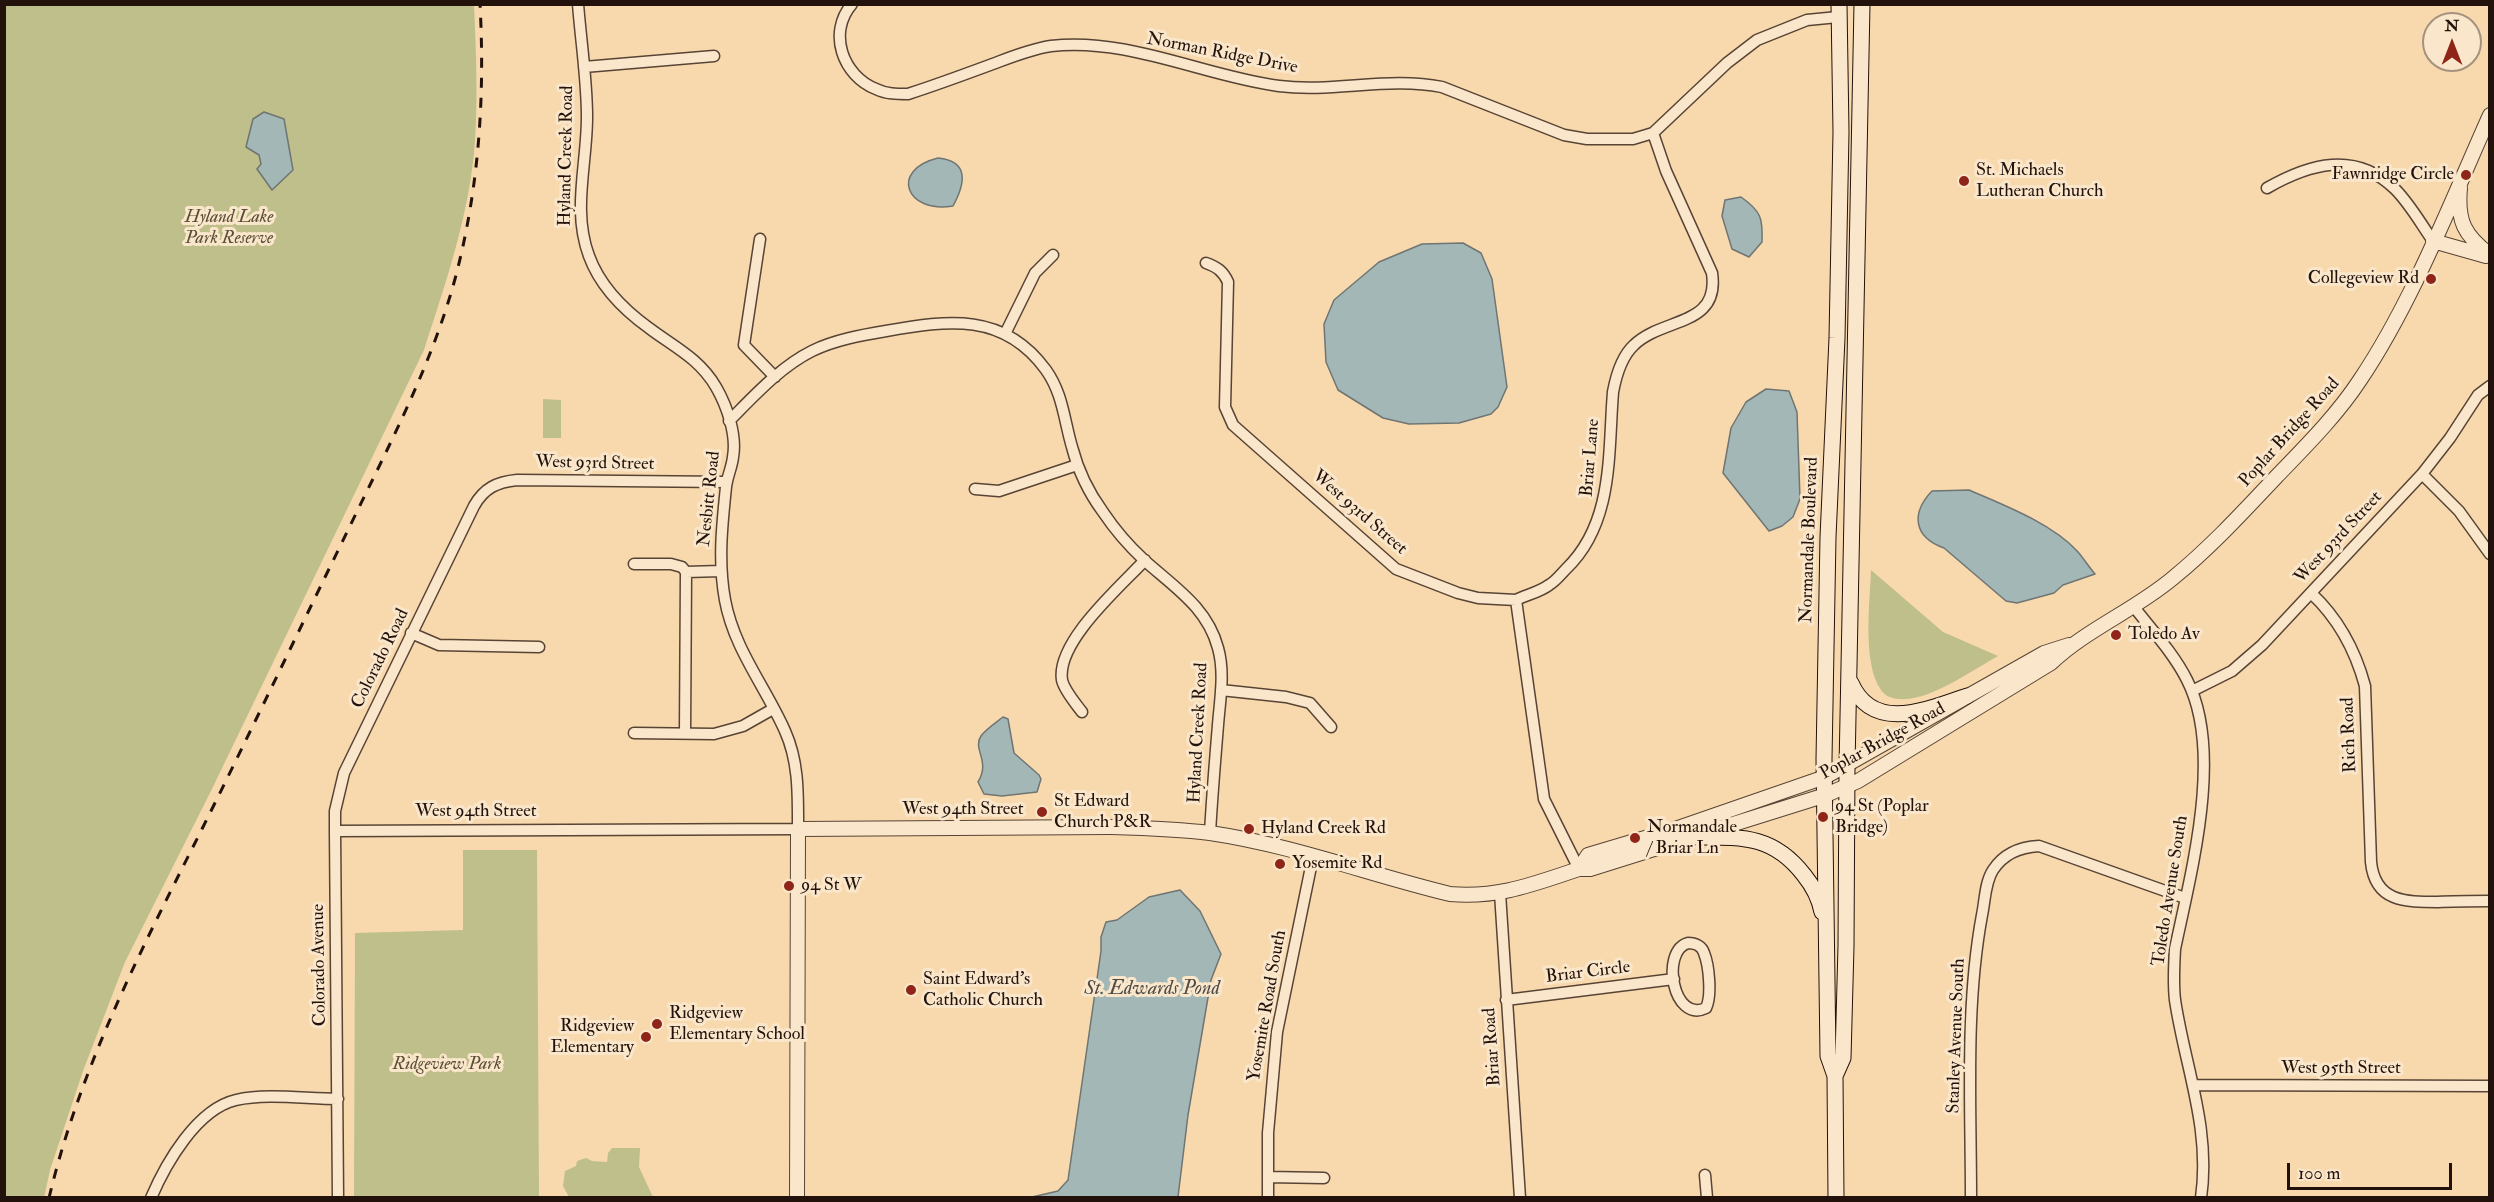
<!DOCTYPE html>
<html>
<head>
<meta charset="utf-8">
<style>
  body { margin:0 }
  #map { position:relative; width:2494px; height:1202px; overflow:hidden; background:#f8d9ae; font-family:"IM FELL Double Pica",serif }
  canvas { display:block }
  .frame { position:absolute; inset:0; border:6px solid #22120b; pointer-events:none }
  .north { position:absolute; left:2422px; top:12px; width:60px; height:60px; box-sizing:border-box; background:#fae6ca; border:2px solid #a4917e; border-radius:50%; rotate:0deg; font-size:16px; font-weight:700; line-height:24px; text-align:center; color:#22120b }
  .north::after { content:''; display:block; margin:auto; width:21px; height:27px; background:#8f2418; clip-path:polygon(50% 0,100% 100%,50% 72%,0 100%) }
  .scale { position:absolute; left:2287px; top:1163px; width:165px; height:27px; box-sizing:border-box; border:3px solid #22120b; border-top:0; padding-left:8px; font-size:18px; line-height:21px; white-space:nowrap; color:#22120b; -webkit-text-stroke:4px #fae6ca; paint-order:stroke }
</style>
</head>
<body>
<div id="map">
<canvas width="2494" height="1202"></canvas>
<div class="frame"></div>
<div class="north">N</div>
<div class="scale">100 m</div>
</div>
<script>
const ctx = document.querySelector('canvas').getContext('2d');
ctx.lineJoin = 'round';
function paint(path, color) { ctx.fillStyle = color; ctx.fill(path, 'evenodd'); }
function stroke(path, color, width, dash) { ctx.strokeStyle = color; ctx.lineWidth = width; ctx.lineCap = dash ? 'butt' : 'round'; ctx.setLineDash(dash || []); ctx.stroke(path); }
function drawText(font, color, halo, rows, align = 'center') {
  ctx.font = font + ' "IM FELL Double Pica",serif'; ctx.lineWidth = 6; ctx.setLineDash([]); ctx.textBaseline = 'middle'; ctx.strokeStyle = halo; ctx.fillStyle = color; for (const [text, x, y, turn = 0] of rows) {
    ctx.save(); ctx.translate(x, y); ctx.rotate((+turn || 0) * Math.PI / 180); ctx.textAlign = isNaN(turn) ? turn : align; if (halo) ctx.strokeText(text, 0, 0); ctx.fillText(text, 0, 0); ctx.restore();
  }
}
paint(new Path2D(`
  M4 5H474C476 50 478 96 475 141 470 213 446 282 424 350L211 791 125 962 83 1071 50 1170 44 1198 4 1197Z
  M543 399 561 400V438H543Z
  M1871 570 1943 632 1998 656C1975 669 1952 685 1928 694 1914 699 1890 704 1881 690 1862 663 1870 602 1871 570Z
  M463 850H537L539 1197H354L355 933 463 930Z
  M612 1148H640L639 1167 653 1197H569L563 1186 565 1171 576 1166 577 1161 586 1158 592 1161 607 1162 608 1153Z`), '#bebf8a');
const water = new Path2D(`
  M264 112 284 119 293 170 272 190 257 169 261 164 259 155 246 147 253 119Z
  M938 158C970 161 965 184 953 206 906 214 889 170 938 158Z
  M1741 197C1761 211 1763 218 1762 242L1749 257 1732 249 1722 216 1725 200Z
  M1463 243 1481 253 1492 279 1507 387 1498 407 1491 414 1459 423 1409 424 1383 418 1338 390 1326 362 1324 324 1334 300 1379 262 1422 244Z
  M1766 389 1789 391 1797 412 1800 499 1793 517 1782 526 1769 531 1723 473 1731 428 1746 402Z
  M1969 490C2004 505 2053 524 2078 552 2084 559 2089 567 2095 574L2063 585 2054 593 2017 603 2006 601 1944 548C1913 537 1911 513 1932 491Z
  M1003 717 1008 719 1014 753 1039 775 1041 779 1037 792 1002 796 984 794 978 782C991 761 972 749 981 736 986 729 997 722 1003 717Z
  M1180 890 1200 911 1221 954 1211 980 1188 1115 1178 1197H1032L1058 1191 1068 1180 1101 951V937L1106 922 1117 920 1149 897Z`);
paint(water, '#a3b7b6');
stroke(water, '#6f7572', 1.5);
const minor = new Path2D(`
  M852 4C827 33 843 76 876 89 886 94 897 94 908 94 936 85 963 75 990 65 1009 58 1030 49 1051 46 1128 37 1204 76 1279 86 1334 93 1388 76 1442 87L1564 135 1587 139H1633L1653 133 1727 63 1757 40 1807 20 1838 17
  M584 67 714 56
  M2267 188C2309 164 2355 150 2395 189 2410 204 2421 224 2433 241
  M760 239 744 345 775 377
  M1206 263C1217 267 1223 271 1228 282L1225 407 1233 425 1396 569 1458 593 1478 598 1516 600
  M1005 334 1035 273 1053 255
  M729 421C754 396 780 367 812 351 834 340 862 335 886 331 948 320 1004 312 1046 370 1063 394 1064 420 1072 447 1078 470 1089 493 1103 512 1115 530 1128 545 1144 560 1174 587 1207 607 1218 648 1225 673 1220 699 1218 725 1215 761 1212 797 1210 833
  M2422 474 2459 511 2490 554
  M975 489 999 491 1077 465
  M634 564H671L682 567 686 572 721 571
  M2311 593C2339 619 2355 649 2365 686L2371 862C2375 902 2405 902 2438 902 2455 901 2472 901 2490 901
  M2134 607C2152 630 2174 654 2187 680 2224 752 2191 872 2175 949 2174 966 2173 983 2175 1000 2185 1067 2211 1128 2201 1198
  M411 633 439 645 539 647
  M1221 690 1286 697 1310 703 1331 727
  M2192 691 2232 671 2262 645 2422 474 2450 438 2478 395 2490 386
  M1082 712C1076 704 1064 690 1062 680 1056 642 1120 587 1145 560
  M634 733 714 734 743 726 773 709
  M685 733 686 572
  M335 831 798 829C798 795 799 762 785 731 765 686 734 649 725 600 718 562 722 525 726 487 727 477 732 467 733 457 737 435 727 406 716 387 699 358 674 347 649 328 624 310 600 286 589 256 572 211 587 164 587 117 587 80 581 42 578 4
  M1579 869 1544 799 1516 600C1526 595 1540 592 1549 585 1556 581 1561 574 1566 569 1614 523 1608 454 1613 392 1616 376 1621 357 1634 345 1663 317 1720 327 1712 273L1666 171 1653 133
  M1500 893 1520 1198
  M1688 943C1695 943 1702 946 1704 953 1709 965 1712 996 1706 1008 1673 1024 1660 951 1688 943Z
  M1506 1000 1674 979
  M2193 1085 2490 1086
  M1705 1175 1707 1198
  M1268 1177 1324 1178
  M151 1198C166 1163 197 1109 236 1100 267 1093 306 1099 338 1099
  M338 1198 335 831V811L344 773 474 506C484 488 497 482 517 480L727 482
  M1268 1198V1133L1277 1032 1313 857
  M1971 1198C1971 1104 1965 1007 1982 915 1985 901 1985 882 1993 870 2004 853 2020 847 2039 846L2185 898`);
const tertiary = new Path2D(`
  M2460 188C2457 221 2464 235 2490 255
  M2433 241 2486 256
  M1579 869 1588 855 1672 830 1825 777 2044 653 2069 645
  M797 1198 798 829 1110 827C1143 828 1177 829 1210 833 1292 845 1371 875 1450 894 1500 898 1533 884 1579 869H1590L1826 795 1858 781 2051 663C2087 629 2135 610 2173 578 2211 547 2244 511 2277 476 2306 446 2337 415 2360 380 2413 301 2451 202 2490 115`);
const secondary = new Path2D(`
  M1851 683C1873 734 1928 709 1967 696
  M1696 837C1742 837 1773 835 1804 875 1813 886 1819 897 1822 912
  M1835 1076 1843 1058 1846 946 1847 767 1862 4
  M1836 1198 1835 1076 1828 1056 1824 759 1828 537 1837 338 1841 132 1839 4`);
stroke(minor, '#584434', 13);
stroke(tertiary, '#584434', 16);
stroke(secondary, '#22120b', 17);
stroke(minor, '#fae6ca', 10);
stroke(tertiary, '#fae6ca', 14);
stroke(secondary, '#fae6ca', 15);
stroke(new Path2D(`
  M49 1198C80 1067 142 948 202 829 252 729 300 628 349 528 388 447 431 367 455 279 479 189 485 97 480 4`), '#22120b', 3, [10, 10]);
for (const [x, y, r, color] of [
  [2466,175,6,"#8f2418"],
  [1964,181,6,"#8f2418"],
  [2431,279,6,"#8f2418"],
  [2116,635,6,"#8f2418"],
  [1042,812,6,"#8f2418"],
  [1823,817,6,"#8f2418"],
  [1249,829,6,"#8f2418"],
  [1635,838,6,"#8f2418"],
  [1280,864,6,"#8f2418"],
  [789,886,6,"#8f2418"],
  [911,990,6,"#8f2418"],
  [657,1024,6,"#8f2418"],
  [646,1037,6,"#8f2418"]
]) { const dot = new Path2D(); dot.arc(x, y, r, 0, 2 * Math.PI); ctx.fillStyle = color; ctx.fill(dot); stroke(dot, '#fae6ca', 2); }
drawText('18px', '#22120b', '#fae6ca', [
  ["Norman Ridge Drive",1222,54,11],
  ["Hyland Creek Road",567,156,-89],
  ["Poplar Bridge Road",2290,433,-48],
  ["Briar Lane",1591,458,-85],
  ["West 93rd Street",595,464,1],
  ["Nesbitt Road",710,499,-84],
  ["West 93rd Street",1359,513,41],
  ["West 93rd Street",2339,538,-47],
  ["Normandale Boulevard",1810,540,-88],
  ["Colorado Road",381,659,-64],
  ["Hyland Creek Road",1199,733,-87],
  ["Rich Road",2350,735,-92],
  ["Poplar Bridge Road",1883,742,-29],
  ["West 94th Street",963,810],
  ["West 94th Street",476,812],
  ["Toledo Avenue South",2171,891,-81],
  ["Colorado Avenue",320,965,-91],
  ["Briar Circle",1588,973,-7],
  ["Yosemite Road South",1268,1006,-80],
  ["Stanley Avenue South",1957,1036,-88],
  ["Briar Road",1493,1047,-94],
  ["West 95th Street",2341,1069]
]);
drawText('18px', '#22120b', '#fae6ca', [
  ["St. Michaels",1976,171],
  ["Lutheran Church",1976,192],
  ["Fawnridge Circle",2454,175,"right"],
  ["Collegeview Rd",2419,279,"right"],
  ["Toledo Av",2128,635],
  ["St Edward",1054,802],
  ["Church P&R",1054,823],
  ["94 St (Poplar",1835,807],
  ["Bridge)",1835,828],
  ["Normandale",1647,828],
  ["/ Briar Ln",1647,849],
  ["Hyland Creek Rd",1261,829],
  ["Yosemite Rd",1292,864],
  ["94 St W",801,886],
  ["Saint Edward's",923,980],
  ["Catholic Church",923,1001],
  ["Ridgeview",669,1014],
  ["Elementary School",669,1035],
  ["Ridgeview",634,1027,"right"],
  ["Elementary",634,1048,"right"]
], 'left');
drawText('italic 18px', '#594f37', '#fae6ca', [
  ["Hyland Lake",229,218],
  ["Park Reserve",229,239],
  ["Ridgeview Park",447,1065]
]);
drawText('italic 20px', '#4f4c47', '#fae6ca', [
  ["St. Edwards Pond",1152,990]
]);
</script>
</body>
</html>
